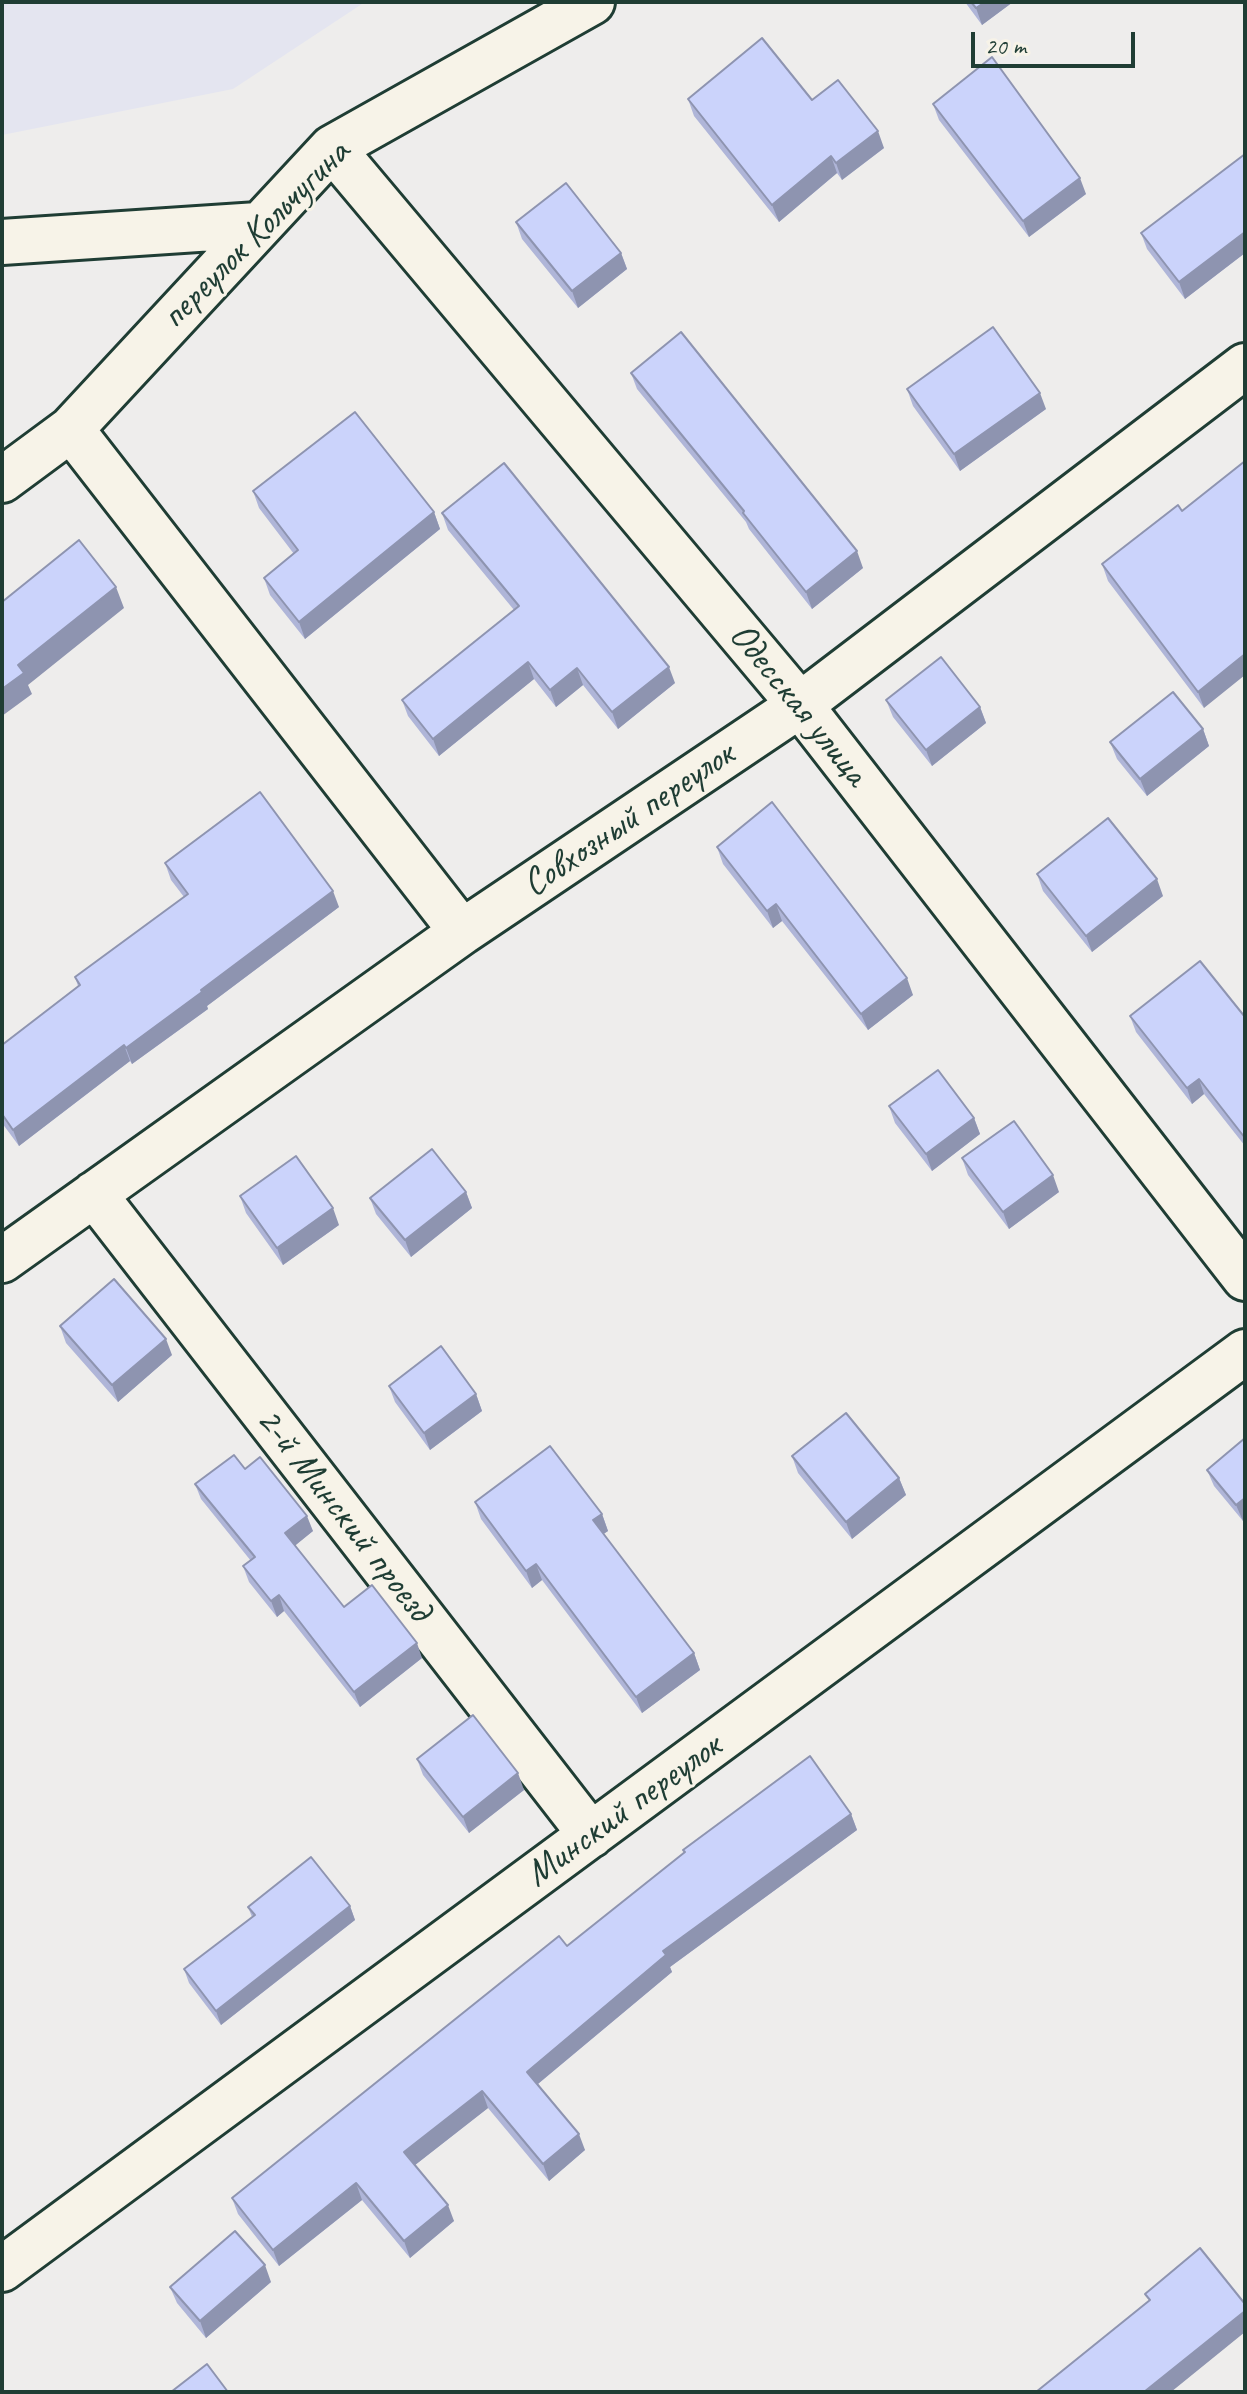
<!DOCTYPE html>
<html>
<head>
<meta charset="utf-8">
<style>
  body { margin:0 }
  #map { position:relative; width:1247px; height:2394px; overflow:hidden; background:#eeedec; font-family:Caveat,sans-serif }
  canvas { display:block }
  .frame { position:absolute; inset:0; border:4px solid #1f3d34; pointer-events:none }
  .scale { position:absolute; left:971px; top:32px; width:164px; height:36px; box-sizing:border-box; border:4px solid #1f3d34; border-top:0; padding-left:10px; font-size:24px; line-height:28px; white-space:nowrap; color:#1f3d34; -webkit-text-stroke:6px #f7f3e8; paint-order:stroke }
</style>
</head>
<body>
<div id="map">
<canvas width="1247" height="2394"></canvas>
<div class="frame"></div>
<div class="scale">20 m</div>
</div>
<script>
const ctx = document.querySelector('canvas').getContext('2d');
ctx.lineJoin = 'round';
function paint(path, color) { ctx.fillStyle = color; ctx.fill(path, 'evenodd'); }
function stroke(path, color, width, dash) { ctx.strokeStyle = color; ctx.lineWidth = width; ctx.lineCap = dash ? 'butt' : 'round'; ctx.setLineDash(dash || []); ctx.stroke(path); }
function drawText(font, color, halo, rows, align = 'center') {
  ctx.font = font + ' Caveat,sans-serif'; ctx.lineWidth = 6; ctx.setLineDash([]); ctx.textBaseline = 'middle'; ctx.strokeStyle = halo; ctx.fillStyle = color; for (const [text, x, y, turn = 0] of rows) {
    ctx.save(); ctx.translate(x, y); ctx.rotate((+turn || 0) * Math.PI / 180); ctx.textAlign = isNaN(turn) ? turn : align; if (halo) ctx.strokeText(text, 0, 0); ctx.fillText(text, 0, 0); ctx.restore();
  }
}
paint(new Path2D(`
  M2 2H365L233 89 2 135Z`), '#e4e5f0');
const street = new Path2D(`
  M332 148 800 705 1245 1278
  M2 242 258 225
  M71 429 462 932
  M2 480 71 429 332 148 592 2
  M94 1194 591 1835
  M2 1260 462 932 800 705 1245 366
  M2 2269 1245 1352`);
stroke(street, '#1f3d34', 50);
stroke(street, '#f7f3e8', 44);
paint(new Path2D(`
  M965 2H1013L982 25Z
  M688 99 812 100 884 148 842 180 837 173 779 222 694 116Z
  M933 104 1086 194 1029 237 939 120Z
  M1245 154V253L1185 299 1147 249 1141 233Z
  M516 222 621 253 627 269 578 308 522 239Z
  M631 373 863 568 812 609 749 529 746 522 637 389Z
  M907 389 1046 409 960 471 913 406Z
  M253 491 434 512 440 529 305 639 270 595 264 578 294 554 259 508Z
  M1182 511 1204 708 1108 581 1102 564Z
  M442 513 675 683 618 729 583 685 556 707 534 679 439 756 408 716 402 700 514 610 448 530Z
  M886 700 980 707 986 723 932 766 893 717Z
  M1203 729 1209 746 1147 796 1117 759 1110 742Z
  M717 847 913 995 868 1030 782 921 773 928 723 864Z
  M165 863 339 907 207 1006 208 1009 132 1064 130 1061 19 1146 2 1123V1045L78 986 75 977 184 897 171 880Z
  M1037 874 1163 896 1092 952 1043 891Z
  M1130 1016 1245 1017V1146L1204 1094 1192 1104 1136 1032Z
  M889 1106 974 1118 980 1134 932 1171 895 1123Z
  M962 1158 1059 1192 1009 1229 968 1175Z
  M466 1192 472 1208 411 1257 376 1214 370 1198Z
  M240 1196 339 1225 283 1265 246 1213Z
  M60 1326 172 1355 118 1402 66 1343Z
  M389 1386 476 1394 482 1411 430 1450 395 1402Z
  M1245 1438 1243 1521 1214 1486 1207 1470Z
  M792 1456 899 1478 906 1495 852 1539 798 1473Z
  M245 1469 313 1531 295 1545 344 1607 422 1658 360 1707 284 1611 277 1617 249 1582 243 1566 251 1561 201 1499 195 1484Z
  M475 1502 602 1514 608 1531 603 1534 694 1653 700 1670 642 1713 542 1580 532 1588 481 1519Z
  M417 1759 524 1790 469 1833 423 1775Z
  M851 1814 857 1830 670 1967 672 1972 538 2084 585 2150 549 2181 488 2108 415 2165 454 2221 410 2258 362 2200 279 2266 238 2214 232 2198 567 1946 684 1853 683 1850Z
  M350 1906 355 1920 221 2025 189 1983 184 1969 252 1917 248 1907Z
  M271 2282 206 2338 177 2303 170 2287Z`), '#afb5d8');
paint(new Path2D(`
  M985 2H1013L982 25 976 8Z
  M878 131 884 148 842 180 836 163Z
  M831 156 837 173 779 222 772 205Z
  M1080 178 1086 194 1029 237 1023 221Z
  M1245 232V253L1185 299 1179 282Z
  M621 253 627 269 578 308 572 291Z
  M1040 393 1046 409 960 471 954 454Z
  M434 512 440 529 305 639 299 622Z
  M857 551 863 568 812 609 806 592Z
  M116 587 124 608 28 685 32 694 2 716V689L18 665Z
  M1245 654V675L1204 708 1198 692Z
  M528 662 534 679 439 756 433 739Z
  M669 667 675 683 618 729 612 712Z
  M577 668 583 685 556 707 550 690Z
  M980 707 986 723 932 766 926 750Z
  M1203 729 1209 746 1147 796 1140 779Z
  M1157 879 1163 896 1092 952 1086 936Z
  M333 891 339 907 207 1006 208 1009 132 1064 126 1048 201 990Z
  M776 904 782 921 773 928 767 911Z
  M907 978 913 995 868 1030 861 1014Z
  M124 1045 130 1061 19 1146 13 1130Z
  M1199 1079 1204 1094 1192 1104 1187 1088Z
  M974 1118 980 1134 932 1171 926 1154Z
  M1053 1175 1059 1192 1009 1229 1003 1212Z
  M466 1192 472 1208 411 1257 405 1240Z
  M333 1208 339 1225 283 1265 277 1248Z
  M166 1339 172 1355 118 1402 112 1385Z
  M476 1394 482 1411 430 1450 424 1433Z
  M899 1478 906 1495 852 1539 846 1522Z
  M1245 1498V1519L1243 1521 1236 1505Z
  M602 1514 608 1531 599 1537 593 1520Z
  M307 1516 313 1531 291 1549 285 1533Z
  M536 1564 542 1580 532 1588 526 1571Z
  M279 1595 284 1611 277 1617 271 1601Z
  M417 1643 422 1658 360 1707 354 1692Z
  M694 1653 700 1670 642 1713 636 1697Z
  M518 1773 524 1790 469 1833 463 1817Z
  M851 1814 857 1830 670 1967 672 1972 533 2088 527 2072 663 1951Z
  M350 1906 355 1920 221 2025 216 2011Z
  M482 2091 488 2108 410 2169 404 2152Z
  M579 2134 585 2150 549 2181 543 2164Z
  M356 2183 362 2200 279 2266 273 2250Z
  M448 2205 454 2221 410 2258 404 2241Z
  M265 2265 271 2282 206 2338 200 2321Z
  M1245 2311V2332L1171 2392H1144Z`), '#8e94b0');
const building = new Path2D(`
  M971 2H985L976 8Z
  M762 38 812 100 838 80 878 131 836 163 831 156 772 205 688 99Z
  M992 57 1080 178 1023 221 933 104Z
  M1245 154V232L1179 282 1141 233Z
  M566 183 621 253 572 291 516 222Z
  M993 327 1040 393 954 454 907 389Z
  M681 332 857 551 806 592 743 513 744 511 631 373Z
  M355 412 434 512 299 622 264 578 298 550 253 491Z
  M1245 461V654L1198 692 1102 564 1178 505 1182 511Z
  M504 463 669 667 612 712 577 668 550 690 528 662 433 739 402 700 519 606 442 513Z
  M79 540 116 587 18 665 24 673 2 689V602Z
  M941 657 980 707 926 750 886 700Z
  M1173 692 1203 729 1140 779 1110 742Z
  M260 792 333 891 201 990 202 992 126 1048 124 1045 13 1130 2 1114V1045L80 985 75 977 188 894 165 863Z
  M772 802 907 978 861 1014 776 904 767 911 717 847Z
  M1108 818 1157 879 1086 936 1037 874Z
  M1200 961 1245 1017V1138L1199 1079 1187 1088 1130 1016Z
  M938 1070 974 1118 926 1154 889 1106Z
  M1014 1121 1053 1175 1003 1212 962 1158Z
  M432 1149 466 1192 405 1240 370 1198Z
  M296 1156 333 1208 277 1248 240 1196Z
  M114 1279 166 1339 112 1385 60 1326Z
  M441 1346 476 1394 424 1433 389 1386Z
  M846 1413 899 1478 846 1522 792 1456Z
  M1245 1438V1498L1236 1505 1207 1470Z
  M550 1446 602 1514 593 1520 694 1653 636 1697 536 1564 526 1571 475 1502Z
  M234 1455 245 1469 260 1457 307 1516 285 1533 344 1607 372 1585 417 1643 354 1692 279 1595 271 1601 243 1566 255 1557 195 1484Z
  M473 1715 518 1773 463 1817 417 1759Z
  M810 1756 851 1814 663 1951 666 1955 527 2072 579 2134 543 2164 482 2091 404 2152 448 2205 404 2241 356 2183 273 2250 232 2198 559 1936 567 1946 685 1852 683 1850Z
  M311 1857 350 1906 216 2011 184 1969 255 1915 248 1907Z
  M235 2231 265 2265 200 2321 170 2287Z
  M1200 2248 1245 2304V2311L1144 2392H1036L1150 2300 1145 2294Z
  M207 2364 228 2392H171Z`);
paint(building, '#cbd3fb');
stroke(building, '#8e94b0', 2);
drawText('38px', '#1f3d34', '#f7f3e8', [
  ["переулок Кольчугина",256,235,-45],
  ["Одесская улица",798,705,51],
  ["Совхозный переулок",629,820,-34],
  ["2-й Минский проезд",343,1515,52],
  ["Минский переулок",624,1811,-36]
]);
</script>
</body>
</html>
